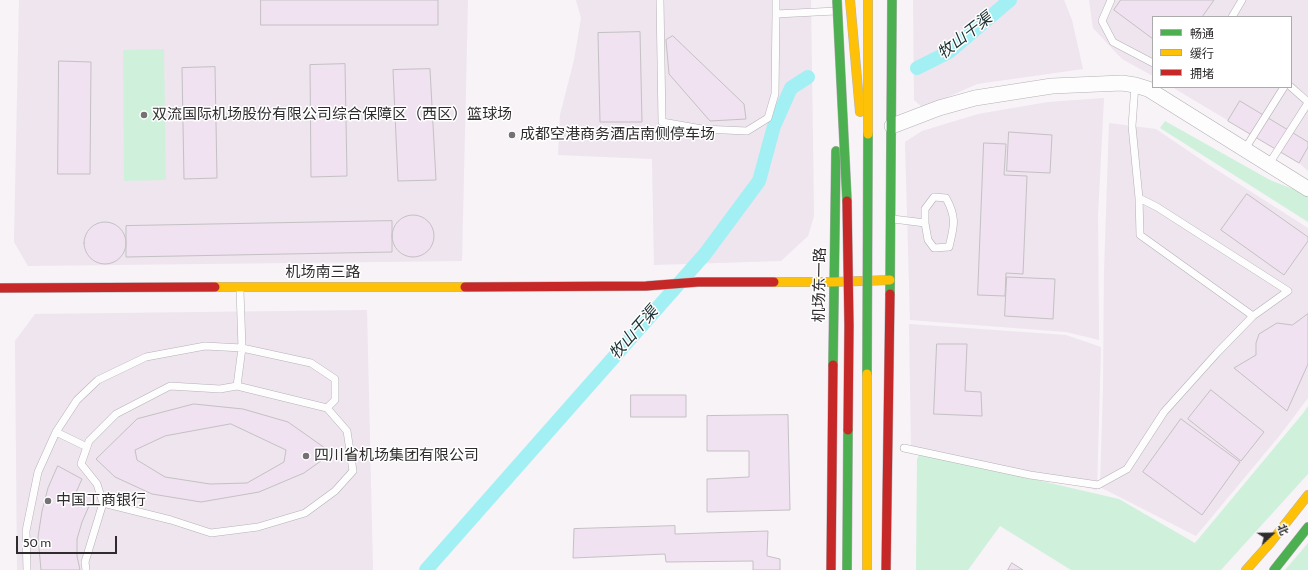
<!DOCTYPE html>
<html>
<head>
<meta charset="utf-8">
<style>
  body { margin:0 }
  #map { position:relative; width:1308px; height:570px; overflow:hidden; background:#f7f3f7; font-family:Cabin,"Noto Sans SC",sans-serif }
  canvas { display:block }
  .legend { position:absolute; left:1152px; top:16px; width:140px; height:72px; box-sizing:border-box; background:#fff; border:1px solid #acabab; margin:0; padding:5px 7px; list-style:none; font-size:12px; color:#2f2c2e }
  .legend li { display:flex; align-items:center; gap:8px; height:20px }
  .legend b { width:20px; border:1px solid #acabab }
  .north { position:absolute; left:1252px; top:514px; width:40px; height:40px; -webkit-text-stroke:3px #fff; paint-order:stroke; rotate:68deg; font-size:11px; font-weight:700; line-height:16px; text-align:center; color:#2f2c2e }
  .north::after { content:''; display:block; margin:auto; width:14px; height:18px; background:#2f2c2e; clip-path:polygon(50% 0,100% 100%,50% 72%,0 100%) }
  .scale { position:absolute; left:16px; top:536px; width:101px; height:18px; box-sizing:border-box; border:2px solid #2f2c2e; border-top:0; padding-left:5px; font-size:12px; line-height:14px; white-space:nowrap; color:#2f2c2e; -webkit-text-stroke:3px #fff; paint-order:stroke }
</style>
</head>
<body>
<div id="map">
<canvas width="1308" height="570"></canvas>
<ul class="legend">
<li><b style="height:5px;background:#4caf50"></b>畅通</li>
<li><b style="height:5px;background:#ffc107"></b>缓行</li>
<li><b style="height:5px;background:#c62828"></b>拥堵</li>
</ul>
<div class="north">北</div>
<div class="scale">50 m</div>
</div>
<script>
const ctx = document.querySelector('canvas').getContext('2d');
ctx.lineJoin = 'round';
function paint(path, color) { ctx.fillStyle = color; ctx.fill(path, 'evenodd'); }
function stroke(path, color, width, dash) { ctx.strokeStyle = color; ctx.lineWidth = width; ctx.lineCap = dash ? 'butt' : 'round'; ctx.setLineDash(dash || []); ctx.stroke(path); }
function drawText(font, color, halo, rows, align = 'center') {
  ctx.font = font + ' Cabin,"Noto Sans SC",sans-serif'; ctx.lineWidth = 3; ctx.setLineDash([]); ctx.textBaseline = 'middle'; ctx.strokeStyle = halo; ctx.fillStyle = color; for (const [text, x, y, turn = 0] of rows) {
    ctx.save(); ctx.translate(x, y); ctx.rotate((+turn || 0) * Math.PI / 180); ctx.textAlign = isNaN(turn) ? turn : align; if (halo) ctx.strokeText(text, 0, 0); ctx.fillText(text, 0, 0); ctx.restore();
  }
}
paint(new Path2D(`
  M19 0H468L462 261 28 266 14 242Z
  M576 0H811L814 216 808 236 781 261 654 265 652 159 558 155 560 115 574 60 581 18Z
  M913 0H1064L1072 20 1083 69 977 84 923 108 914 100Z
  M1089 0H1308V171L1299 163 1172 87H1291V17H1153V76L1122 59 1093 28Z
  M1104 98 1098 215 1099 340 1066 332 910 320 905 142 922 131 978 114 1048 102Z
  M1109 123 1156 129 1209 165 1308 228V398L1280 435 1196 536 1100 487 1103 389 1104 272Z
  M367 310 373 570H17L15 341 35 314Z
  M909 324 1066 335 1101 347 1097 490 972 462 911 446Z`), '#eee5ee');
paint(new Path2D(`
  M164 49 166 180 124 181 123 50Z
  M1165 121 1270 180 1308 195V222L1160 128Z
  M1308 406V474L1221 570H1071L1000 526 968 570H916L917 459 920 453 1119 499 1195 543 1304 412Z
  M1308 543V570H1285Z`), '#cff1db');
stroke(new Path2D(`
  M917 68 949 52 1010 0
  M426 570 705 254 759 181 774 126 791 88 808 77`), '#a2f0f4', 14);
const building = new Path2D(`
  M261 0H438V25H261Z
  M1121 0H1214L1202 17H1153V39L1114 10Z
  M640 32 642 122H600L598 33Z
  M673 36 744 104 746 119 710 121 669 74 666 40Z
  M59 61 91 62 90 174H58Z
  M345 64 347 176 311 177 310 65Z
  M215 67 217 178 184 179 182 68Z
  M430 69 436 180 398 181 393 70Z
  M1240 101 1308 142V147L1299 163 1228 121Z
  M1009 132 1052 135 1050 173 1007 171Z
  M984 143 1006 144 1004 175 1027 176 1023 274 1006 273 1005 296 978 295Z
  M1247 194 1308 237V241L1284 275 1221 230Z
  M392 236a21 21 0 1 1 42 0a21 21 0 1 1-42 0Z
  M392 221V252L126 257V226Z
  M84 243a21 21 0 1 1 42 0a21 21 0 1 1-42 0Z
  M1007 277 1055 279 1053 319 1005 316Z
  M1308 314V364L1287 411 1234 368 1256 355V343L1259 334 1277 323 1292 325Z
  M937 344H967L965 391 981 392 982 416 934 414Z
  M1211 390 1264 432 1241 461 1188 419Z
  M631 395H686V417H631Z
  M194 404 243 409 288 422 332 453 304 473 259 492 201 502 152 494 115 477 96 459 137 419ZM231 424 286 450 284 462 247 483 210 484 165 477 137 460 135 450 165 436Z
  M788 415 790 510 707 512V479L749 477V451H707V416Z
  M1181 419 1240 462 1202 515 1143 472Z
  M58 466 82 479 73 499 89 506 82 522 77 539V556L80 570H41L38 537 42 511 48 488Z
  M675 526V534L768 531 767 556 780 559V570H753V561L666 562 665 554 573 558 574 529Z
  M1012 563 1023 570H1008Z`);
paint(building, '#f0e2f0');
stroke(building, '#c4c1c4', 1);
const lane = new Path2D(`
  M660 0 662 122 702 129 747 131 768 118 775 94 776 14
  M776 0V14L836 11
  M1111 0 1102 21 1113 42 1153 63
  M1232 17 1242 0
  M1291 87 1308 102
  M1245 149 1284 87
  M1269 164 1308 103
  M934 197 946 198C957 218 954 226 949 247L934 248 928 240 925 223V209Z
  M1139 198 1140 235 1253 316
  M893 219 925 223
  M56 432 87 447
  M904 448 1030 475 1098 485 1127 469 1164 412 1217 353 1253 316 1288 291 1157 207 1139 198 1132 126 1135 85
  M103 503 171 520 211 533 258 527 305 513 335 491 353 471 347 431 327 408
  M27 570 26 531 38 472 56 432 77 400 98 380 146 357 205 346 242 348 311 363 335 379V400L327 408 237 386
  M86 570 85 562 103 503 97 484 81 464 89 441 116 414 170 386 220 389 237 386 242 348 240 290`);
const street = new Path2D(`
  M892 126 939 108 975 98 1052 86 1122 83 1135 85 1148 89 1308 189`);
const fast = new Path2D(`
  M890 294 892 0
  M833 365 836 151
  M1274 570 1308 527`);
const slow = new Path2D(`
  M850 0 860 112
  M774 282H833L890 280
  M215 287H465
  M1246 570 1271 542 1308 495`);
const jam = new Path2D(`
  M465 287 646 286 698 282H774
  M0 288 215 287
  M831 570 833 365
  M886 570 890 294`);
stroke(lane, '#b5b2b5', 8);
stroke(street, '#b5b2b5', 16);
stroke(fast, '#b5b2b5', 10);
stroke(slow, '#b5b2b5', 10);
stroke(jam, '#b5b2b5', 10);
stroke(lane, '#fefdfe', 7);
stroke(street, '#fefdfe', 15);
stroke(fast, '#4caf50', 9);
stroke(slow, '#ffc107', 9);
stroke(jam, '#c62828', 9);
const fastBridge = new Path2D(`
  M837 0 847 201
  M867 374 868 134
  M847 570 848 430`);
const slowBridge = new Path2D(`
  M868 134V0
  M867 570V374`);
const jamBridge = new Path2D(`
  M847 201 849 326 848 430`);
stroke(fastBridge, '#b5b2b5', 10, []);
stroke(slowBridge, '#b5b2b5', 10, []);
stroke(jamBridge, '#b5b2b5', 10, []);
stroke(fastBridge, '#4caf50', 9);
stroke(slowBridge, '#ffc107', 9);
stroke(jamBridge, '#c62828', 9);
for (const [x, y, r, color] of [
  [144,115,4,"#757274"],
  [512,135,4,"#757274"],
  [306,456,4,"#757274"],
  [48,501,4,"#757274"]
]) { const dot = new Path2D(); dot.arc(x, y, r, 0, 2 * Math.PI); ctx.fillStyle = color; ctx.fill(dot); stroke(dot, '#fff', 1.5); }
drawText('15px', '#2f2c2e', '#fff', [
  ["双流国际机场股份有限公司综合保障区（西区）篮球场",152,115],
  ["成都空港商务酒店南侧停车场",520,135],
  ["四川省机场集团有限公司",314,456],
  ["中国工商银行",56,501]
], 'left');
drawText('15px', '#2f2c2e', '#fff', [
  ["机场南三路",323,273],
  ["机场东一路",820,285,-89]
]);
drawText('italic 16px', '#1c3132', '#fff', [
  ["牧山干渠",965,36,-38],
  ["牧山干渠",634,333,-49]
]);
</script>
</body>
</html>
